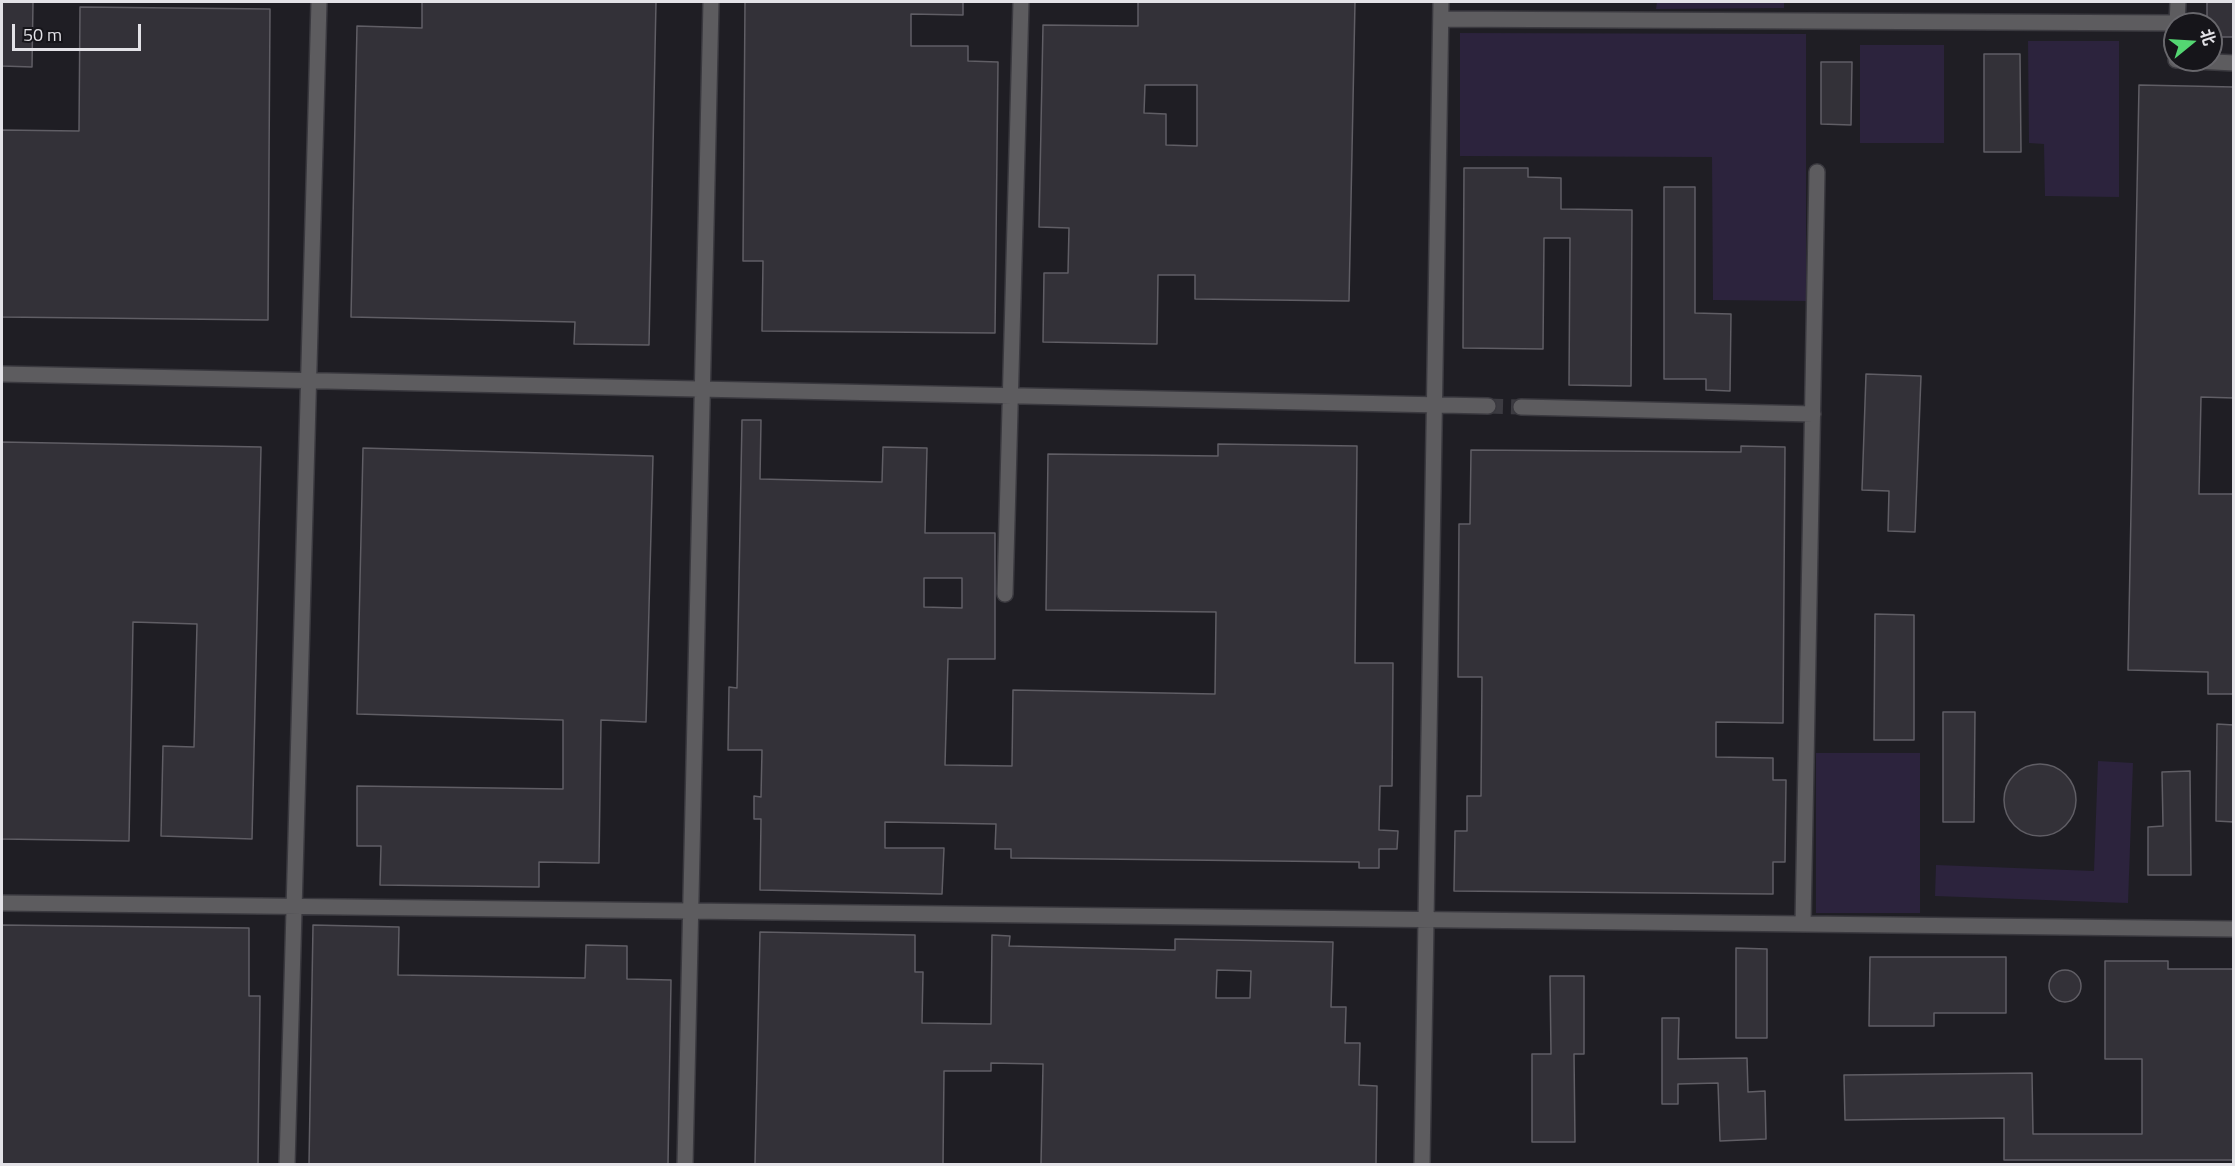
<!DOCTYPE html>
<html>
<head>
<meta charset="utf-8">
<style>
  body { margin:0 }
  #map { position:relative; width:2235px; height:1166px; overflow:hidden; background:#1f1e24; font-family:"Titillium Web","Noto Sans SC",sans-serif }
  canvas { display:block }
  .frame { position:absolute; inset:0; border:3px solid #e3e2e7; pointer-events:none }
  .north { position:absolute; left:2163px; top:12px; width:60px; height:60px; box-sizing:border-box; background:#16151a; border:2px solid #68676c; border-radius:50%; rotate:72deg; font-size:16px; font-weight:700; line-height:24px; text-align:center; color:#e3e2e7 }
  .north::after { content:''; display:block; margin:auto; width:21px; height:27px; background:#54d672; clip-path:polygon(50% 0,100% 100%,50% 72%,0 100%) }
  .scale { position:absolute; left:12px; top:24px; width:129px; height:27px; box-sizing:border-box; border:3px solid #e3e2e7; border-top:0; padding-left:8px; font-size:18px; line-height:21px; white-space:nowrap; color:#e3e2e7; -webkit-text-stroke:4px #16151a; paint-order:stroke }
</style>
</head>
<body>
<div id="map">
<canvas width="2235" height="1166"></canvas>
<div class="frame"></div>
<div class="north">北</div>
<div class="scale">50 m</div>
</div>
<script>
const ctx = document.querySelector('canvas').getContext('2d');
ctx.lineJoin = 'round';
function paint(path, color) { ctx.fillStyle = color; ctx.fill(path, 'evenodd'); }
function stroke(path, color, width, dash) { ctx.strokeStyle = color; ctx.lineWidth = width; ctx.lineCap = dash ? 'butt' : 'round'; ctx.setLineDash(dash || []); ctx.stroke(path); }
paint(new Path2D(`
  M1657 2H1784V8L1656 9Z
  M1460 33 1806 34V301L1713 300 1712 157 1460 156Z
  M2028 41H2119V197L2045 196 2044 144 2029 143Z
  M1860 45H1944V143H1860Z
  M1816 753H1920V913H1816Z
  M2098 761 2133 763 2128 903 1935 896 1936 865 2094 871Z`), '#2c233d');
const building = new Path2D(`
  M2 2H33L32 67 2 66Z
  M422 2H656L649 345 574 344 575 322 351 317 357 26 422 28Z
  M745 2H963V15L911 14V46H968V61L998 62 995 333 762 331 763 261H743Z
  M1138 2H1355L1349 301 1195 299V275H1158L1157 344 1043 342 1044 273H1068L1069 228 1039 227 1043 25 1138 26ZM1145 85H1197V146L1166 145V114L1144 113Z
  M2207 2H2234V37H2211V24H2207Z
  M80 7 270 9 268 320 2 317V130L79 131Z
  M1984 54H2020L2021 152H1984Z
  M1821 62H1852L1851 125 1821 124Z
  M2139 85 2234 87V398L2201 397 2199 494H2234V694H2208V672L2128 670Z
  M1464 168H1528V177L1561 178V209L1632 210 1631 386 1569 385 1570 238H1544L1543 349 1463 348Z
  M1664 187H1695V313L1731 314 1730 391 1706 390V379H1664Z
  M1866 374 1921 376 1915 532 1888 531 1889 491 1862 490Z
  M742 420H761L760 479 882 482 883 447 927 448 925 533H995V659H948L945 765 1012 766 1013 690 1215 694 1216 612 1046 610 1048 454 1218 456V444L1357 446 1355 663H1393L1392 786H1380L1379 830 1398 831 1397 849H1379V868H1359V862L1011 858V849H995L996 824 885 822V848H944L942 894 760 890 761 819H754V796L761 797 762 750H728L729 687 737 688ZM924 578H962V608L924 607Z
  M2 442 261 447 252 839 161 836 163 746 194 747 197 624 133 622 129 841 2 839Z
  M1741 446 1785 447 1783 723 1716 722V757L1773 758V780H1786L1785 862H1773V894L1454 891 1455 831H1467V796H1481L1482 677H1458L1459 524H1470L1471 450 1741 452Z
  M363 448 653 456 646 722 601 720 599 863 539 862V887L380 885 381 846H357V786L563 789V720L357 714Z
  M1875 614 1914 615V740H1874Z
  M1943 712H1975L1974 822H1943Z
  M2217 724 2234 725V822L2216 821Z
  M2004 800a36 36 0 1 1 72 0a36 36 0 1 1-72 0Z
  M2190 771 2191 875H2148V827L2163 826 2162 772Z
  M2 925 249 928V996H260L258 1164H2Z
  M313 925 399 927 398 975 585 978 586 945 627 946V979L671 980 668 1164H309Z
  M760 932 915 935V972H923L922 1023 991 1024 992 935 1010 936 1009 946 1175 950V939L1333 942 1331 1007H1346L1345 1043H1360L1359 1085 1377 1086 1376 1164H1041L1043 1064 991 1063V1071H944L943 1164H755ZM1217 970 1251 971 1250 998H1216Z
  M1736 948 1767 949V1038H1736Z
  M1870 957H2006V1013H1934V1026H1869Z
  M2105 961H2168V969H2234V1160H2004V1118L1845 1120 1844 1075 2032 1073 2033 1134H2142V1059H2105Z
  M2049 986a16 16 0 1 1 32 0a16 16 0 1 1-32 0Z
  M1550 976H1584V1054H1574L1575 1142H1532V1054H1551Z
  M1662 1018H1679L1678 1059 1747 1058 1748 1092 1765 1091 1766 1139 1720 1141 1718 1083 1678 1084V1104H1662Z`);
paint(building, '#333138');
stroke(building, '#605e65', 1.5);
stroke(new Path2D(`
  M1488 406 1521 407`), '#3c3b41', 15, [15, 8]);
const minor = new Path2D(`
  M1441 19 2177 23
  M2177 24 2178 2
  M2176 60 2234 63
  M2 374 1488 406
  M1521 407 1813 414
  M1005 594 1021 2
  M2 903 2234 929
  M1803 924 1817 172
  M287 1164 319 2
  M685 1164 711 2
  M1422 1164 1441 2`);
stroke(minor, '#3a393f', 18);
stroke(minor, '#5d5c5f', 15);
</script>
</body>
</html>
